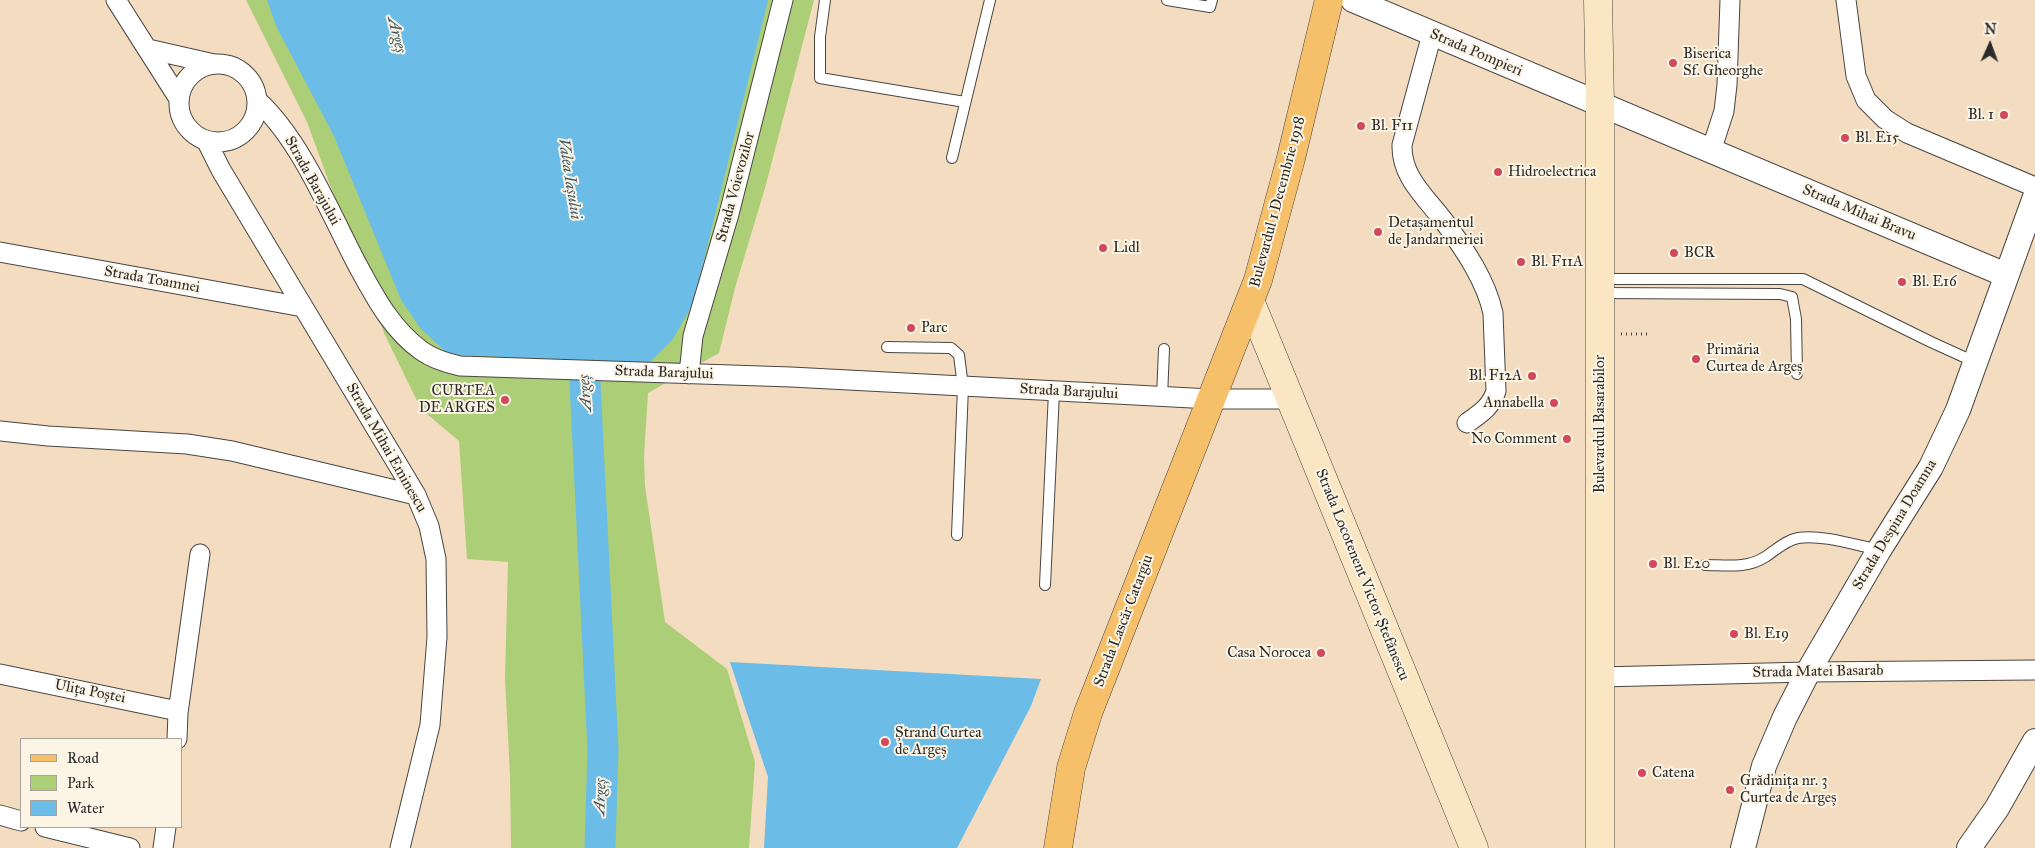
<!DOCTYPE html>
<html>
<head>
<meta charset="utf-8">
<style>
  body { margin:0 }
  #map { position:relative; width:2035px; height:848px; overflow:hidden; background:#f4dcc0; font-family:"IM FELL Great Primer",serif }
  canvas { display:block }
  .legend { position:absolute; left:20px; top:738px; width:162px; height:90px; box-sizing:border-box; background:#fcf5e5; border:1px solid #a8a49b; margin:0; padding:6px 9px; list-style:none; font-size:15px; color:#2b2b2b }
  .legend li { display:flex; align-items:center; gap:10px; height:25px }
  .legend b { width:25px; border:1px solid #a8a49b }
  .north { position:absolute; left:1965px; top:20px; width:50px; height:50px; -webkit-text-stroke:4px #fcf5e5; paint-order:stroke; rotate:2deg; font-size:14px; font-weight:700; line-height:20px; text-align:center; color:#2b2b2b }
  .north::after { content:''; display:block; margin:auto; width:18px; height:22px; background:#2b2b2b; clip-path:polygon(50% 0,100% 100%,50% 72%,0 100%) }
</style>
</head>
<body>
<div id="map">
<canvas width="2035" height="848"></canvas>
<ul class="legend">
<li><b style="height:6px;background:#f6c06b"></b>Road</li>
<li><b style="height:14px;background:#acce77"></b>Park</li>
<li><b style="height:14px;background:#6bbce6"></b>Water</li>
</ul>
<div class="north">N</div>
</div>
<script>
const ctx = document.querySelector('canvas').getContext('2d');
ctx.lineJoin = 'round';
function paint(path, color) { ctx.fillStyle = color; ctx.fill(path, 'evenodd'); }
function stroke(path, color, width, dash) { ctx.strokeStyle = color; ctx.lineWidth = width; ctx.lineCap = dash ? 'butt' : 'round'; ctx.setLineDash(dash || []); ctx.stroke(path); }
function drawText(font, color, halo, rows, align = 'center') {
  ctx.font = font + ' "IM FELL Great Primer",serif'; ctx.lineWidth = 4; ctx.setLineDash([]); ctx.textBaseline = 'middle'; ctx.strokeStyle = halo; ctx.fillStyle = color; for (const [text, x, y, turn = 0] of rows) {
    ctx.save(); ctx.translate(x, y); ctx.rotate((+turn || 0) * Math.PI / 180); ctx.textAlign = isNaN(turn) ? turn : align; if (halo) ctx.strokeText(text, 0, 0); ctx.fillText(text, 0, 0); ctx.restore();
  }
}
paint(new Path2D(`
  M246 0H814L765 188 735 288 719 353 648 393 644 456 645 486 665 622 727 669 755 762 749 848H511L510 776 505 678 508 562 467 559 459 441 421 409 384 333 307 122Z`), '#acce77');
paint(new Path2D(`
  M267 0H768L693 304 673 339 647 365 448 354 421 329 401 300 334 136 277 28Z
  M730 662 1041 679 1031 706 957 848H764L768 777Z`), '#6bbce6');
stroke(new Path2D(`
  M567 342 584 362 603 750 600 848`), '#6bbce6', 31);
const service = new Path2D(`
  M825 0 820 37V78L965 102
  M1167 0 1210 7 1212 0
  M952 158 990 0
  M1601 279H1803L1931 342 1975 362
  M1600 293 1780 294 1792 297 1796 319 1797 374
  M887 347 951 348 959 355 963 387 957 535
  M1162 397 1164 349
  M1705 565C1725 565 1747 569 1765 557 1776 550 1786 540 1798 538 1821 534 1855 545 1879 550
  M1045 585 1054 392`);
const minor = new Path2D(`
  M116 0 179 99
  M1846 0 1856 76 1866 100 1885 119 1907 133 2035 187
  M1432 34 1402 145C1401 178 1428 199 1446 224 1465 250 1486 281 1493 313L1496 391C1491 407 1481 413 1467 423
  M148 49 214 64
  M179 103a39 39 0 1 1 78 0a39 39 0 1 1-78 0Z
  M258 101C302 142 330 213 358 266 375 297 392 330 422 351 433 359 447 363 460 366L791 377 1211 399H1290
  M206 140 221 170 416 495 429 526 436 559 437 637 430 725 400 848
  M1711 151 1724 111 1727 85 1730 0
  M0 252 303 307
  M689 374 693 336 729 214 783 0
  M0 431 48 436 187 444 232 451 416 495
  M0 674 173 710 178 713 177 739
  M1600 677 1808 672 2035 670
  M178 713 200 554
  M0 815 21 821
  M45 827 130 848
  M163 848 166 827`);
const tertiary = new Path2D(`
  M1353 0 2006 275
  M1743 848 1764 766 1785 717 1808 672 1879 550 1931 467 1958 410 2035 197
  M1969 848 1997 808 2035 741`);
const secondary = new Path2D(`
  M1598 0 1600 105V848
  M1251 303 1474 848`);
const primary = new Path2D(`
  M1058 848 1071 768 1088 713 1258 280 1291 158 1329 0`);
stroke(service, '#494641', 12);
stroke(minor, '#494641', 21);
stroke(tertiary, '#494641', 26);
stroke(secondary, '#494641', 29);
stroke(primary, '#494641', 29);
stroke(new Path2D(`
  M1621 334H1650`), '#494641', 3, [1, 4]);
stroke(service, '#fff', 10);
stroke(minor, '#fff', 19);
stroke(tertiary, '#fff', 24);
stroke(secondary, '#fbe6c4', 28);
stroke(primary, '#f6c06b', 28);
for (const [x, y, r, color] of [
  [1673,63,5,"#d1495b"],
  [2004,115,5,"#d1495b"],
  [1361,126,5,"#d1495b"],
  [1845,138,5,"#d1495b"],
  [1498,172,5,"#d1495b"],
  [1378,232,5,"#d1495b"],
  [1103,248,5,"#d1495b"],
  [1674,253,5,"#d1495b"],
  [1521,262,5,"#d1495b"],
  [1902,282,5,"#d1495b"],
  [911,328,5,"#d1495b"],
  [1696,359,5,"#d1495b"],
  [1532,376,5,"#d1495b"],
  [505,400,5,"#d1495b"],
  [1554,403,5,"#d1495b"],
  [1567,439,5,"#d1495b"],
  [1653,564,5,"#d1495b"],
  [1734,634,5,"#d1495b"],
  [1321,653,5,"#d1495b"],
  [885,742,5,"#d1495b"],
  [1642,773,5,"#d1495b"],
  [1730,790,5,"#d1495b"]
]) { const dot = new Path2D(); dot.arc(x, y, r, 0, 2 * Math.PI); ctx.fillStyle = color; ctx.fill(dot); stroke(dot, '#fcf5e5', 2); }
drawText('15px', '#2b2b2b', '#fcf5e5', [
  ["Strada Pompieri",1476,53,23],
  ["Strada Barajului",312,181,61],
  ["Strada Voievozilor",736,187,-75],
  ["Bulevardul 1 Decembrie 1918",1278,202,-75],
  ["Strada Mihai Bravu",1859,213,23],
  ["Strada Toamnei",152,280,10],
  ["Strada Barajului",664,373,2],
  ["Strada Barajului",1069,392,3],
  ["Bulevardul Basarabilor",1600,424,-90],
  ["Strada Mihai Eminescu",386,448,60],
  ["Strada Despina Doamna",1895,525,-59],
  ["Strada Locotenent Victor Ștefănescu",1362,575,68],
  ["Strada Lascăr Catargiu",1124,621,-69],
  ["Strada Matei Basarab",1818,672,-1],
  ["Ulița Poștei",90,692,11]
]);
drawText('15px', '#2b2b2b', '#fcf5e5', [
  ["Biserica",1683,54],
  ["Sf. Gheorghe",1683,71],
  ["Bl. 1",1994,115,"right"],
  ["Bl. F11",1371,126],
  ["Bl. E15",1855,138],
  ["Hidroelectrica",1508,172],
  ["Detașamentul",1388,223],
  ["de Jandarmeriei",1388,240],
  ["Lidl",1113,248],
  ["BCR",1684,253],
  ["Bl. F11A",1531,262],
  ["Bl. E16",1912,282],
  ["Parc",921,328],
  ["Primăria",1706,350],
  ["Curtea de Argeș",1706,367],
  ["Bl. F12A",1522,376,"right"],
  ["CURTEA",495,391,"right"],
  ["DE ARGES",495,408,"right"],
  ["Annabella",1544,403,"right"],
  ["No Comment",1557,439,"right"],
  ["Bl. E20",1663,564],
  ["Bl. E19",1744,634],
  ["Casa Norocea",1311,653,"right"],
  ["Ștrand Curtea",895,733],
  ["de Argeș",895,750],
  ["Catena",1652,773],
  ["Grădinița nr. 3",1740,781],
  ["Curtea de Argeș",1740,798]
], 'left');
drawText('italic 16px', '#3e5663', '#fcf5e5', [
  ["Argeș",396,35,77],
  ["Valea Iașului",569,179,81],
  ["Argeș",586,393,-93],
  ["Argeș",601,797,-88]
]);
</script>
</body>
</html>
